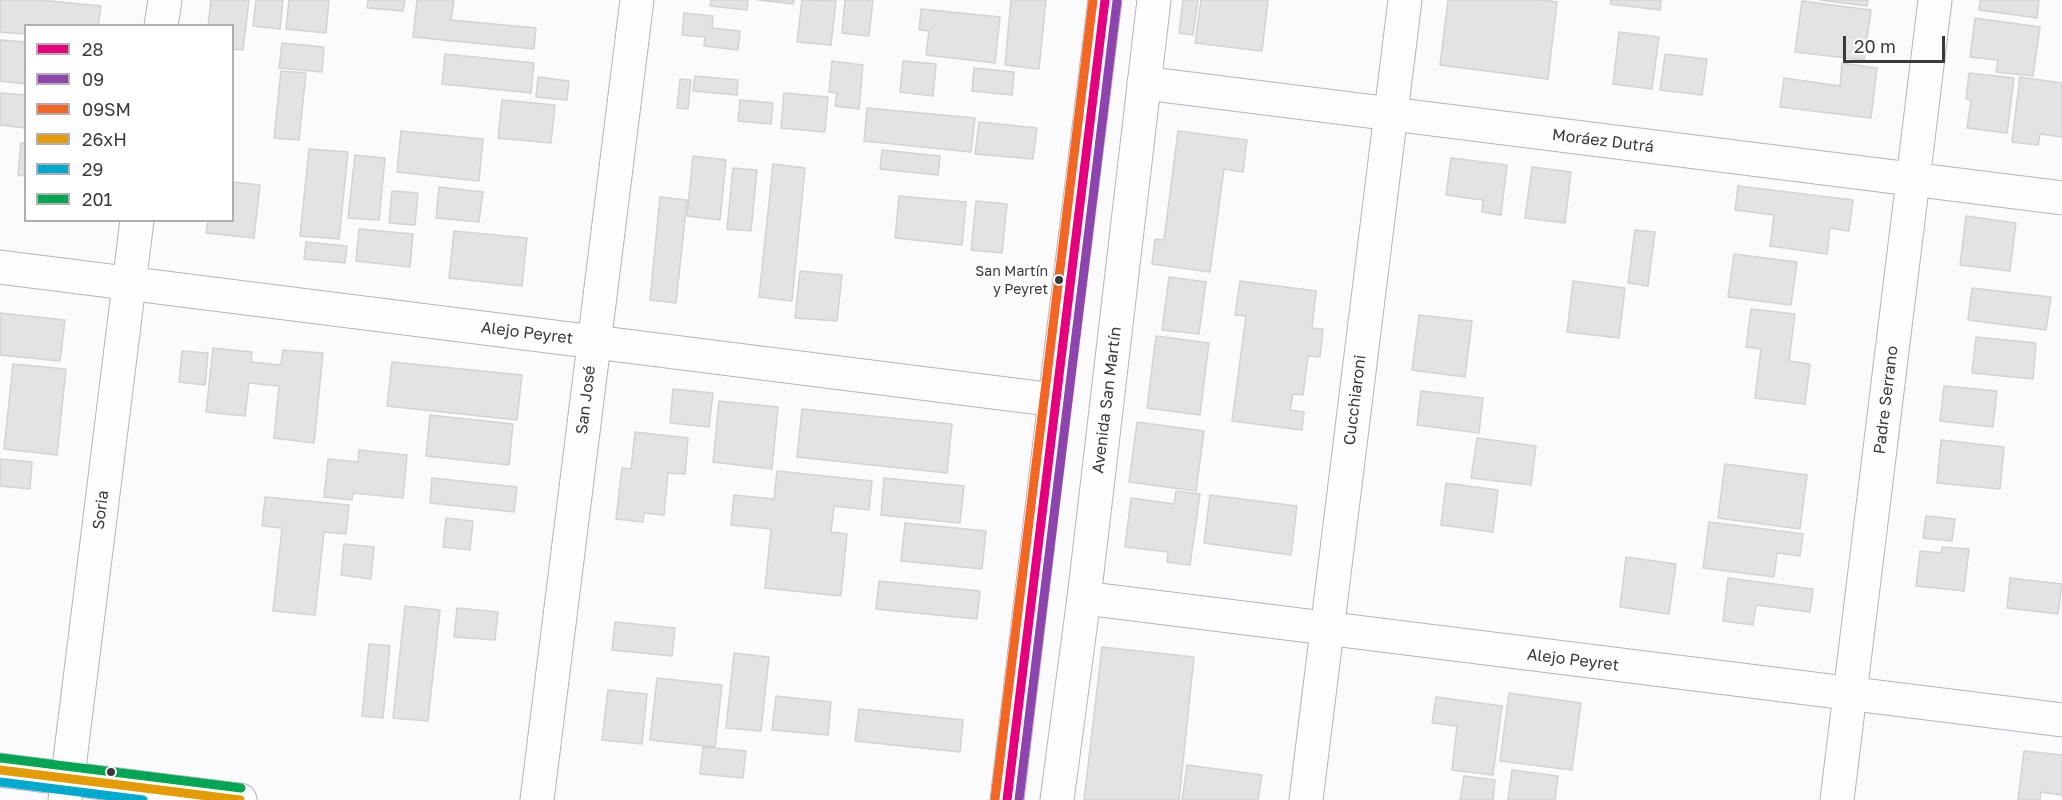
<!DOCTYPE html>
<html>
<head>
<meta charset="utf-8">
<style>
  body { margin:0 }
  #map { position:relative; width:2062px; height:800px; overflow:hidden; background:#fbfbfe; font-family:"Golos Text",sans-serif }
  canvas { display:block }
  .legend { position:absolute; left:24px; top:24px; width:210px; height:198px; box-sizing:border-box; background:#fff; border:2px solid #b0b0b2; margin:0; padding:8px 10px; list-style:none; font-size:18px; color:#3a3a3e }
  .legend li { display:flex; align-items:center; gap:12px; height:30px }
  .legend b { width:30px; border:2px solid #b0b0b2 }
  .scale { position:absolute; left:1843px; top:36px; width:102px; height:27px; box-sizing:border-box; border:3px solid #3a3a3e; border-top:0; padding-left:8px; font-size:18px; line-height:21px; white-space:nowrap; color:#3a3a3e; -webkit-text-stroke:4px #fff; paint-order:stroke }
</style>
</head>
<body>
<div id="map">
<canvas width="2062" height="800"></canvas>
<ul class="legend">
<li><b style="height:8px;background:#e5007d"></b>28</li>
<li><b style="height:8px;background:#8e44ad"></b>09</li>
<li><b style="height:8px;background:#f26522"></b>09SM</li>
<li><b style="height:8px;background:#e49b06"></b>26xH</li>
<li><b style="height:8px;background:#00a9ce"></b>29</li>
<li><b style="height:8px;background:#00a651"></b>201</li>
</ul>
<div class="scale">20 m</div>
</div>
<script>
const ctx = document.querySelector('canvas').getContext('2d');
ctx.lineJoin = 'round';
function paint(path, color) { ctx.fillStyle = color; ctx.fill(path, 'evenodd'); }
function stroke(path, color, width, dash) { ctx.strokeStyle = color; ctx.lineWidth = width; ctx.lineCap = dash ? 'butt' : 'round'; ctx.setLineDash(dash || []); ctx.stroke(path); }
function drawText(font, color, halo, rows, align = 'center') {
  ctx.font = font + ' "Golos Text",sans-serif'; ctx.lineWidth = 4.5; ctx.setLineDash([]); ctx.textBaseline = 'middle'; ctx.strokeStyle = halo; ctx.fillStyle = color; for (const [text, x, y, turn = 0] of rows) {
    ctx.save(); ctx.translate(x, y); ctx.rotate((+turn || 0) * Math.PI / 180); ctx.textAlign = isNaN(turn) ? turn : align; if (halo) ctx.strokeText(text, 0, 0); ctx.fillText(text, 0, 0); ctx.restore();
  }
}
const building = new Path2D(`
  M0 0H40L101 6 98 26H26V34L0 32Z
  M211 0H249L243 50 232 49V26H208Z
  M256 0H283L280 29 253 26Z
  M289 0H329L326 33 286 29Z
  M368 0H405L403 11 367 8Z
  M417 0H454L451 20 536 28 534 49 413 37Z
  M711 0H748L747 10 710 6Z
  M758 0H794L793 4Z
  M802 0 836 1 831 45 797 42Z
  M845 0H873L869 36 842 33Z
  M1011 0H1046L1039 69 1005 65Z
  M1183 0H1198L1193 35 1179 33Z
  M1201 0H1268L1262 51 1195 43Z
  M1448 0H1542L1557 2 1548 79 1440 65Z
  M1611 0H1661L1660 10 1610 4Z
  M1820 0H1868L1867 6Z
  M1980 0H2039L2037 18 1979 10Z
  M1802 1 1871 10 1864 60 1795 52Z
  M921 9 1000 17 995 63 926 55 929 31 919 30Z
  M684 13 713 16 712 28 740 31 738 50 704 46 705 37 682 35Z
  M1975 18 2040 27 2033 76 1996 72 1998 60 1970 57Z
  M1619 32 1659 37 1652 89 1613 84Z
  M0 40 26 42V84L0 81Z
  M282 43 324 47 322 72 279 68Z
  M445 54 534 63 531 93 442 84Z
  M1665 54 1707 59 1702 95 1660 90Z
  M832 61 863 65 859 109 835 106 837 93 829 92Z
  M903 61 936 64 933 96 900 92Z
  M1842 63 1877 68 1871 118 1780 107 1784 78 1840 86Z
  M974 68 1014 72 1012 95 972 91Z
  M281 71 306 73 299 140 274 138Z
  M1969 73 2014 78 2007 133 1967 128 1971 100 1966 99Z
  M695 76 738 80 737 95 693 91Z
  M538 77 569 81 567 100 536 97Z
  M2020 77 2062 83V137L2040 134 2038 145 2012 142Z
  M680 79 691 80 688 109 677 108Z
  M0 93 26 95V128L0 125Z
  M784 93 828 97 825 132 781 128Z
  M502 100 555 105 551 143 498 138Z
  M740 100 773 103 771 124 738 121Z
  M867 108 975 118 971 152 864 141Z
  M979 122 1037 128 1033 159 975 154Z
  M401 131 483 139 479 181 397 172Z
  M1178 131 1247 140 1243 172 1224 169 1210 272 1152 264 1155 239 1164 240Z
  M21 143H26V176L18 175Z
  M309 149 348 152 339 239 300 236Z
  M882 150 940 156 938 175 880 169Z
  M355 155 385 158 379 220 348 218Z
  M693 156 726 160 720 220 687 216Z
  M1451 158 1507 165 1501 215 1482 212 1483 200 1446 195Z
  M773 164 805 168 792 301 759 297Z
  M1532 167 1571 172 1565 223 1525 218Z
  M733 168 757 170 751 231 727 229Z
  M232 182 260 185 254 238 206 233 208 220H232Z
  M1738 186 1853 200 1849 231 1830 228 1827 254 1770 246 1774 215 1735 210Z
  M439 187 483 192 479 222 436 218Z
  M392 191 418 193 415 225 389 223Z
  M899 196 966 202 962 245 895 238Z
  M660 197 687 200 676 303 650 300Z
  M976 201 1007 204 1002 253 971 250Z
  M1966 216 2016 223 2010 271 1960 265Z
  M359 229 413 234 410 267 356 261Z
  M1635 230 1655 232 1648 286 1628 283Z
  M454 231 527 238 522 286 449 278Z
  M306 242 347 246 345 263 304 259Z
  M1734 254 1797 262 1791 305 1728 297Z
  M800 271 842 275 837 321 795 318Z
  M1169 277 1206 282 1199 334 1162 330Z
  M1240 281 1316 291 1312 328 1323 329 1320 357 1308 356 1303 395 1293 394 1290 410 1304 412 1302 430 1232 421 1246 316 1235 315Z
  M1573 281 1625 288 1619 338 1567 332Z
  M1972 288 2051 297 2046 330 1968 320Z
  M1751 309 1795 314 1789 361 1810 364 1805 404 1755 398 1761 349 1746 347Z
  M0 313 65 320 60 361 0 355Z
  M1419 315 1472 321 1465 377 1412 370Z
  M1156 336 1209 343 1200 415 1147 408Z
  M1976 337 2036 343 2033 379 1972 373Z
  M213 348 252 352 251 362 281 365 283 350 323 353 314 443 274 438 279 386 249 383 245 416 206 412Z
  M182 351 208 353 205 385 179 382Z
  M392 362 522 375 517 420 387 406Z
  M13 364 66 369 57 455 4 449Z
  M1944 386 1997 391 1993 427 1940 421Z
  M673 389 713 393 709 427 670 423Z
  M1421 391 1483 398 1479 433 1417 425Z
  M719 401 778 407 772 469 713 462Z
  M802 409 952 424 947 473 797 457Z
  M430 415 513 424 509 465 426 456Z
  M1137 422 1204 431 1196 491 1129 482Z
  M635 432 688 438 685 474 668 473 664 515 644 513 643 522 616 519 622 468 631 469Z
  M1477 438 1536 446 1531 485 1471 478Z
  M1941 440 2004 447 2000 489 1937 483Z
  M359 450 407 455 403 498 353 493 352 500 324 497 328 459 358 462Z
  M0 459 32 462 30 489 0 486Z
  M1725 464 1807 475 1800 529 1718 518Z
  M777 471 872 481 869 510 834 506 831 532 847 534 841 596 765 588 771 529 731 525 734 495 774 499Z
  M432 478 517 487 514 512 430 503Z
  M884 478 964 486 960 523 881 515Z
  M1446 483 1498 490 1493 532 1441 525Z
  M1176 491 1200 494 1190 565 1167 562 1168 552 1125 547 1131 498 1174 504Z
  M1210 495 1297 506 1291 555 1204 543Z
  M265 497 349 505 346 534 324 532 315 615 273 611 282 528 262 526Z
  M1926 516 1955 519 1952 541 1923 538Z
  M446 518 473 521 470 550 443 547Z
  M1709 522 1803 534 1800 556 1777 553 1774 577 1703 568Z
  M905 523 986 531 982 569 901 561Z
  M344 544 374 547 371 579 341 575Z
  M1942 547 1969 549 1964 591 1916 586 1920 551 1941 553Z
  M1626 557 1676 564 1669 614 1620 607Z
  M1728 578 1813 589 1810 612 1756 605 1753 625 1723 621Z
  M2010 578 2062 584 2058 614 2007 608Z
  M879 581 980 591 977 619 876 609Z
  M405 606 440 610 428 721 393 718Z
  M457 608 498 612 495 640 454 637Z
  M615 622 675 628 672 656 612 650Z
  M369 644 390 646 383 718 362 716Z
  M1102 647 1194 657 1179 800H1084Z
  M734 653 769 657 761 731 726 728Z
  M657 678 722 685 715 747 650 740Z
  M608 690 647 694 642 744 602 740Z
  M1509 693 1581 703 1572 770 1500 761Z
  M776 696 831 702 828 735 772 730Z
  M1436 697 1502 706 1493 775 1452 770 1457 726 1432 723Z
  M859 709 963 720 960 752 855 741Z
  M703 747 746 751 743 778 700 774Z
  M2024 751 2062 755V795L2041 792 2040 800H2018Z
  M1187 765 1262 775 1258 800H1182Z
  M1512 770 1558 776 1555 800H1508Z
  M1464 776 1495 780 1493 800H1460Z`);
paint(building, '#e3e3e5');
stroke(building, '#d3d3d6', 1.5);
const minor = new Path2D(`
  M161 26 165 0
  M1144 83 2062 198
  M0 267 1055 400
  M1084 598 2062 720
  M65 800 137 220
  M537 800 637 0
  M1306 800 1405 0
  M1837 800 1935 0`);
const secondary = new Path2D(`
  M0 770 240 800`);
const primary = new Path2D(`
  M1007 800 1055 400 1105 0
  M1057 800 1084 598 1154 0`);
stroke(minor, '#b5b5b8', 35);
stroke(secondary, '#b5b5b8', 35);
stroke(primary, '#b5b5b8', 35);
stroke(minor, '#fefeff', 33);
stroke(secondary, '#fefeff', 33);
stroke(primary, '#fefeff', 33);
stroke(new Path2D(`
  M1007 800 1105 0`), '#e5007d', 9);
stroke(new Path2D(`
  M1019 800 1117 1`), '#8e44ad', 9);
stroke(new Path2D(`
  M995 799 1093 0`), '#f26522', 9);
stroke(new Path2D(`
  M0 770 240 800`), '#e49b06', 9);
stroke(new Path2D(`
  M0 782 143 800`), '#00a9ce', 9);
stroke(new Path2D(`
  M1 758 241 788`), '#00a651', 9);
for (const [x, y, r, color] of [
  [1059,280,5,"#3a3a3e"],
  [111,772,5,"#3a3a3e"]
]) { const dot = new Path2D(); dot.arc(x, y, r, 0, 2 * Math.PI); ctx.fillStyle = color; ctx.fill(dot); stroke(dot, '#fff', 2); }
drawText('14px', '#3a3a3e', '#fff', [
  ["San Martín",1048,272],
  ["y Peyret",1048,290]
], 'right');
drawText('16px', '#3a3a3e', '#fff', [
  ["Moráez Dutrá",1603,141,7],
  ["Alejo Peyret",527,333,7],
  ["San José",586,400,-83],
  ["Avenida San Martín",1107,400,-83],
  ["Cucchiaroni",1355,400,-83],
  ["Padre Serrano",1886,400,-83],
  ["Soria",101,510,-83],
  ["Alejo Peyret",1573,660,7]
]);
</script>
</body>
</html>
